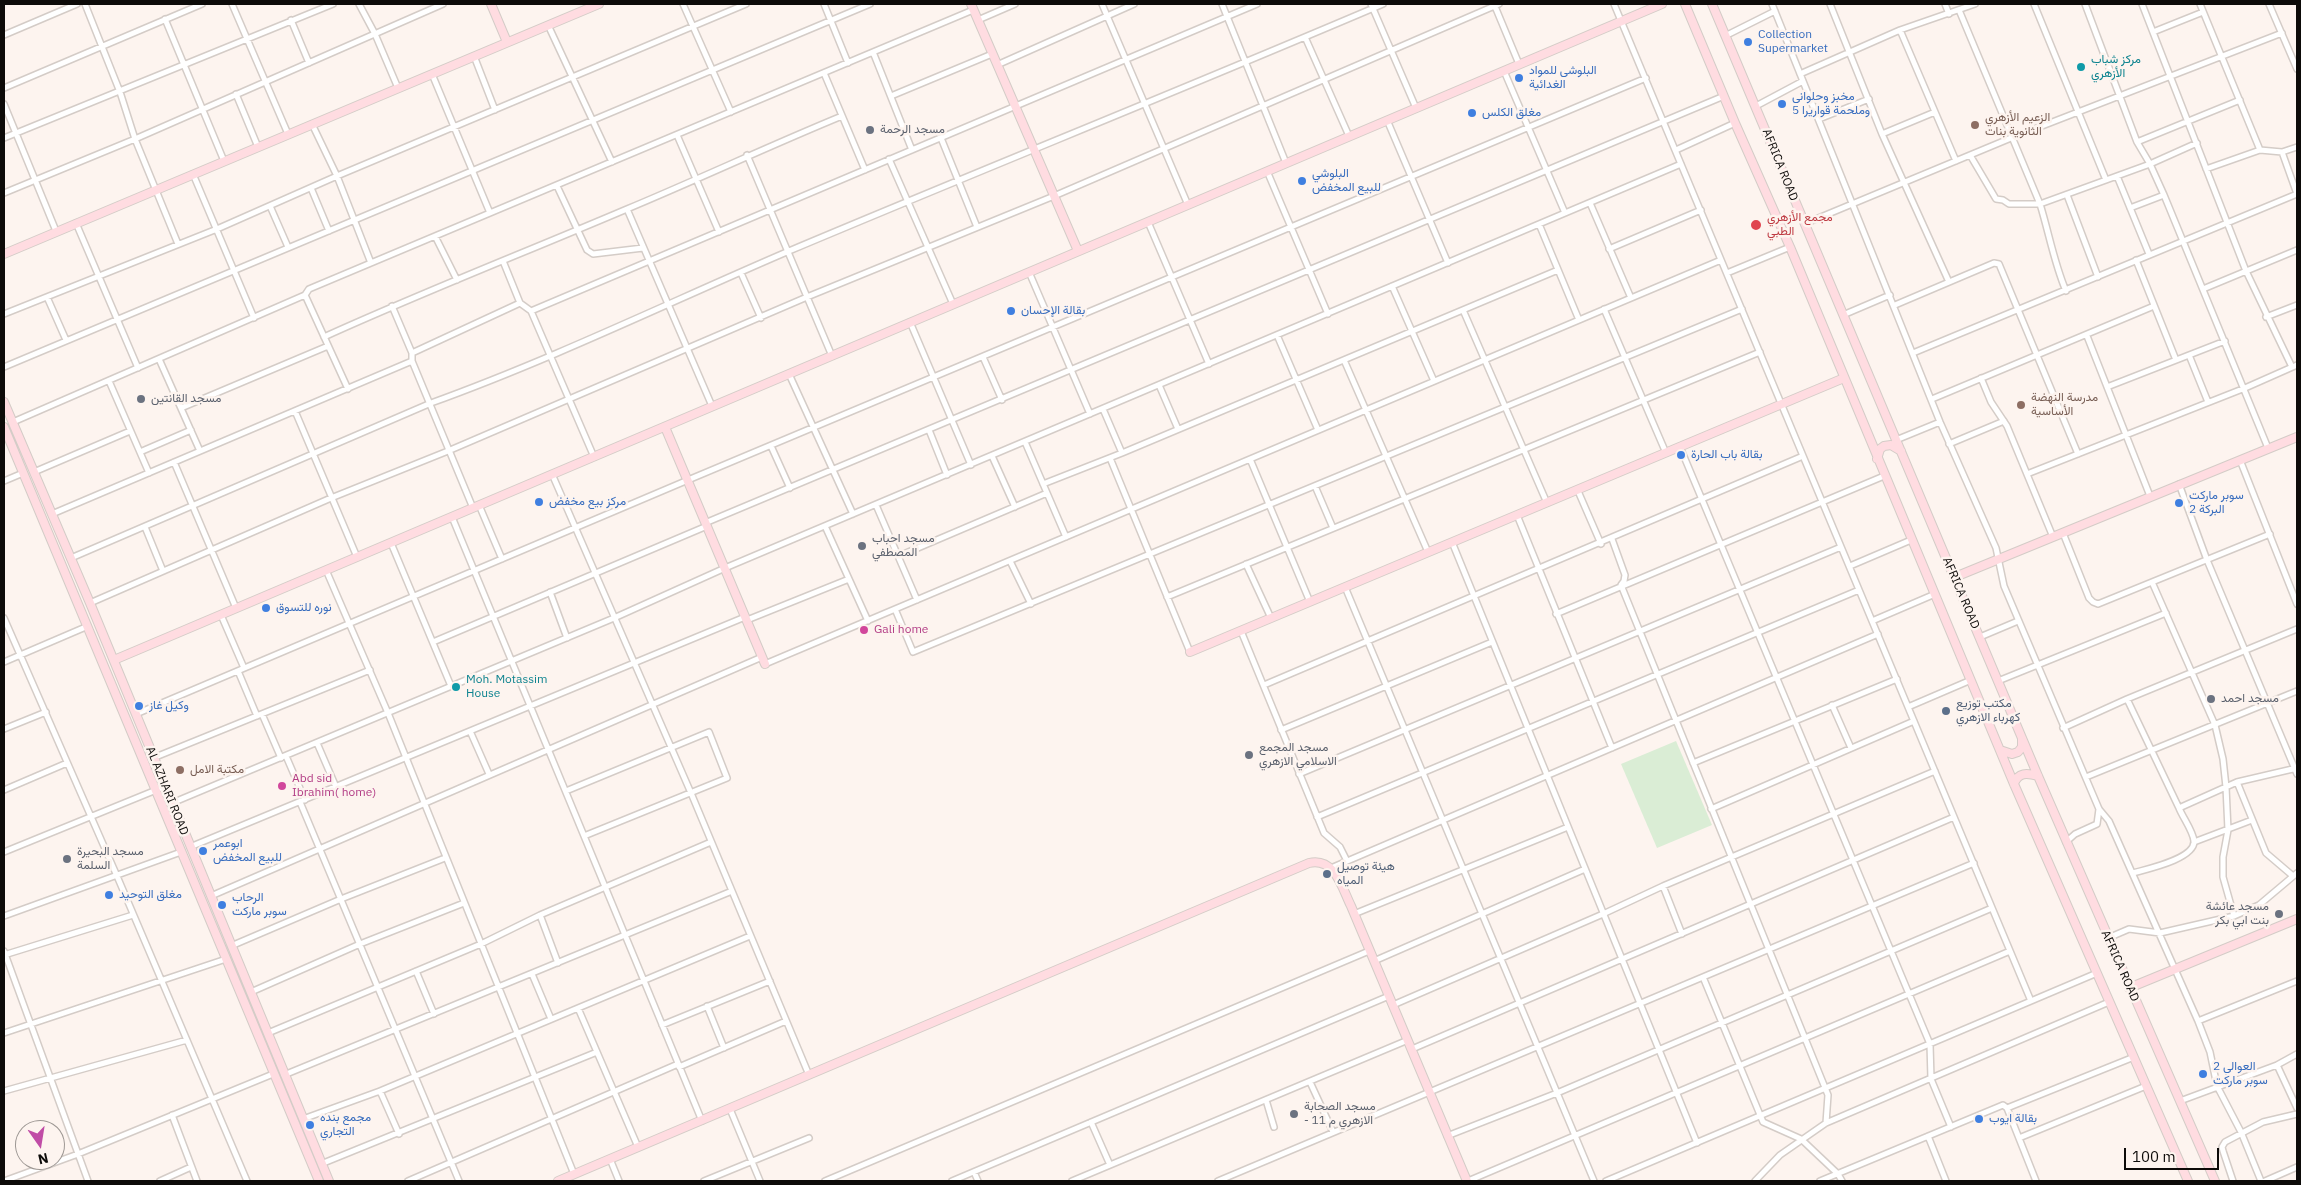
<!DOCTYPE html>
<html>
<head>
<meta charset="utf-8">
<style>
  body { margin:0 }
  #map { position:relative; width:2301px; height:1185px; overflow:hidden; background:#fdf4ef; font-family:"IBM Plex Sans",sans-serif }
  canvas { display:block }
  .frame { position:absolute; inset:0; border:5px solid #0d0b09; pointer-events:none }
  .north { position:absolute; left:15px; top:1120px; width:50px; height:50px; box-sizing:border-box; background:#fdf4ef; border:1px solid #9d9793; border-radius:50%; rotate:167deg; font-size:14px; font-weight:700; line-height:20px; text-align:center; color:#0d0b09 }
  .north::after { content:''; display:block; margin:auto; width:18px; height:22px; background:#c04ca6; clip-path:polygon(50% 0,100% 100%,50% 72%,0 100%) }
  .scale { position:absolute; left:2124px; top:1148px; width:95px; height:22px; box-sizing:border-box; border:2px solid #0d0b09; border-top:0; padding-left:6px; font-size:15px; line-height:18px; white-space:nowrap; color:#0d0b09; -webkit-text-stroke:4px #fdf4ef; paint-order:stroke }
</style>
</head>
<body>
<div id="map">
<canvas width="2301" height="1185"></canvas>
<div class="frame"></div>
<div class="north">N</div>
<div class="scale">100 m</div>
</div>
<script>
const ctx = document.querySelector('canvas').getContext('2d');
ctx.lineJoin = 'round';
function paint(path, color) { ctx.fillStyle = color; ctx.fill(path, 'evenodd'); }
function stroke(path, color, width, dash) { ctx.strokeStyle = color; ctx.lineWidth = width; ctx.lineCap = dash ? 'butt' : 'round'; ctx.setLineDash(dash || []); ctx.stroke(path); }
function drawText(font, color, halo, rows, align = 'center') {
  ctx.font = font + ' "IBM Plex Sans",Vazirmatn,sans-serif'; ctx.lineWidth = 5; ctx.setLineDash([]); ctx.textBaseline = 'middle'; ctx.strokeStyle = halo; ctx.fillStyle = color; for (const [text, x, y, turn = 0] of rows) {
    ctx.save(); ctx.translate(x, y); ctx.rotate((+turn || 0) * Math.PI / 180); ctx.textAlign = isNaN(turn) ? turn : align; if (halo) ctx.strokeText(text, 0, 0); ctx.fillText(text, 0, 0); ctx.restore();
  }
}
paint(new Path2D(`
  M1676 741 1712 825 1657 848 1621 764Z`), '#daedd5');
const street = new Path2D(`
  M85 4 120 92 135 139 178 244
  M232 4 288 134
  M359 4 375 34 398 88
  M683 4 731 112
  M824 4 848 63
  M1102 4 1188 205
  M1222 4 1286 163
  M1371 4 1416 108
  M1494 4 1519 64
  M1614 4 2031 1001
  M1772 4 1940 422 1996 548 2004 586 2099 809 2109 821 2198 1021 2210 1052 2217 1086 2241 1132 2261 1181
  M1830 4 1882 134 1949 282
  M1945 4 1949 14
  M2034 4 2106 180
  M2085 4 2137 142 2150 164 2164 195 2268 448
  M2142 4 2246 271 2292 367
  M2200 4 2260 150
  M2269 4 2297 69
  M1959 10 2040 204C2049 233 2054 263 2066 291
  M165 19 224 161
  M291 20 309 63
  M978 20 1015 4
  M548 25 612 162
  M1900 30 1956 161
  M2153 32 2203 12
  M4 35 77 4
  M1725 36 1775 11
  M1305 37 1349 136
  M873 52 912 150
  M474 56 495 110
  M997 65 1134 4
  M1504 71 1565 213
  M824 73 865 170
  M432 74 490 213
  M1800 74 1900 30 1975 4
  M4 88 202 4
  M236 94 258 147
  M891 96 992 54
  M4 104 56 231
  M1756 106 1803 81
  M1819 119 1869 99
  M1387 120 1448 263
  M312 124 337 176 371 263
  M1882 134 1935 112
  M677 135 719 232
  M4 138 333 4
  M941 138 977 227
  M2137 142 2240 100
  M1676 150 1735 123
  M2282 152 2297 194
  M747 155 832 356
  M1970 155 1996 199 2003 200 2009 204H2040L2150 164 2197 143
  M889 159 953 304
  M2206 169 2260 150 2282 152 2297 147
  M1267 171 1328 314
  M193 174 254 318
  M2117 176 2149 254
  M557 186 587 250 593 254 643 248
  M311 188 329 231
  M4 193 135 139 443 4
  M2067 195 2098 277
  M1590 203 1631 298
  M270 206 288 247
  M2130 208 2164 195
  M627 209 712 406
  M1148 222 1209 364
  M76 223 138 368
  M1539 224 1579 320
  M1804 224 2011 138 2282 33
  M435 236 457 280
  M1609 249 1701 210
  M2136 260 2176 360
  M503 261 520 303
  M1029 272 1090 414
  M741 273 761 318
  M1727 273 1790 247
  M1392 286 1434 381
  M2203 289 2297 250
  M305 295 348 389
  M47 297 66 340
  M1895 305 1994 263 1999 264 2078 454
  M392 306 412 353
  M1604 309 1666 453
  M1463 310 1547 503
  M531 311 594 457
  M4 314 217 229 337 176 746 4
  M1843 315 1890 295
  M2266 317 2297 305
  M910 322 971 465
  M1277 335 1318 430
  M2087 336 2150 496
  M324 337C423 292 526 252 627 209 699 179 769 146 842 116
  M1913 353 2297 194
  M2189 355 2208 402
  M983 357 1002 400
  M159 359 200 451
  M1344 360 1428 552
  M412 361 473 508
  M4 367 870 4
  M789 374 853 514
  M1981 378 1991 402 2007 426 2053 537
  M109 381 149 473
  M1159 385 1178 429
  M2107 387 2225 341
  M1932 399 2154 306
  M181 408 328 346
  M1103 409 1122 453
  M295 411 357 557
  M13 422 305 295 309 289 973 10
  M929 430 947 475
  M1896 440 1940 422
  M1025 442 1066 537
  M1949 444 2004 421
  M771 446 790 488
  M1680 447 1930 1044 1931 1079 1951 1127
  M140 452 191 430
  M992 456 1015 507
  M1110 458 1190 652
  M1250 459 1310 602
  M2240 460 2297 604
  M174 462 236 608
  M34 472 130 431
  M552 474 691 793 809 1075
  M2027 474 2245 388 2297 365
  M4 481 23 473
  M1043 484 1122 453 1558 270
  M2179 484 2207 560 2297 774
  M1315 486 1333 528
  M1578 491 1601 544
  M479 505 502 559
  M876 505 917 600
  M52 514 412 361V353L520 303 531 311 1257 4
  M1517 515 1612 748
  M452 517 702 1121
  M705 523 1724 96
  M825 526 868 621
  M145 527 163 571
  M2063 533 2089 598 2093 602 2098 604 2270 534
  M1612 539 1625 575 1624 581 1621 585 1828 1095 1826 1123
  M1452 542 1697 1143
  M391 543 451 686
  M899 556 1047 493
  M71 558 431 403C553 359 670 302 789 251 986 168 1186 88 1383 4
  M1010 561 1031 604
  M1246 564 1271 618
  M1850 566 1911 540
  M326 570 388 713 574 1174
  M2152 582 2215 725 2223 759 2226 787 2228 830 2223 857V877L2234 916
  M1345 587 1594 1181
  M550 592 567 638
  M1167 597 1760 352
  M90 603 331 498 448 451 807 297 1054 196 1499 4
  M895 609 913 652 1742 309
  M1556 614 1884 476
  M221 615 244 668
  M4 618 117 876 247 1181
  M747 620 849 579
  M1872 621 1935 594
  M1241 631 1324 833 1340 847 1347 861
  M1980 637 2018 621
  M433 642 707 526
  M4 662 88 626
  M765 664 1721 260
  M238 671 257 716
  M1998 681 2166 613
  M1264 685 1803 456
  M2127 699 2179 808
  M1832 705 1851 748
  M1908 707 1971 680
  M136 714 688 480 1646 78
  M262 714 281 758
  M2063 728 2127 699 2297 629
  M4 729 46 712
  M1281 730 1492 642
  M470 731 489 774
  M317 743 336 787
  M286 756 305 800
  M153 758 370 670
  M1693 763 1897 679
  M1299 774 1841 547
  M2086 777 2297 691
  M2237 782 2266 853 2293 876
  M4 790 67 763
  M566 791 709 732 727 778 584 836
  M300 802 459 1181
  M172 803 614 618 725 568 1681 164
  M1711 809 1914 721
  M1317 817 1859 590
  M2066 842 2075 834 2097 824 2099 809
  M2194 842 2252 820
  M190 847 745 617
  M4 852 166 786
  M1331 868 1878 634
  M2133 873C2147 869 2195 859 2194 841 2193 831 2183 818 2179 808L2237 782 2297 768
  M1663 886 1682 934
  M211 896 762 657
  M1354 914 1568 827
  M540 915 558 963
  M4 916 181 852
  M2108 938 2129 929 2160 933 2234 916 2259 905 2297 873
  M231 946 341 899 445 858
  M4 951 88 1181
  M4 955 133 915
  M1374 961 1585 869
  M416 971 434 1014
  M532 974 551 1019
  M1703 977 1763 1122 1801 1139 1838 1174 1842 1181
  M251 992 360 944 464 903
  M1393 1005 1603 914 1663 886 1935 771
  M707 1006 724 1048
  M578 1008 638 1147
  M2198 1021 2297 981
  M662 1025 770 981
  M4 1033 226 959
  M268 1033 481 944 540 915 711 842
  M1412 1049 1954 817
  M2277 1065 2297 1108
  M679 1067 786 1021
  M284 1075 732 891
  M1310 1082 1333 1132
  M4 1091 187 1040
  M380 1091 399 1134
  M1266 1100 1274 1127
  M2180 1101 2277 1065 2297 1054
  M2007 1108 2134 1057
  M730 1109 760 1181
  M172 1115 197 1181
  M303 1119 380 1091 750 936
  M1091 1122 1110 1165
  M1447 1136 1557 1093 1992 908
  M1928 1136 1946 1181
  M2019 1138 2146 1086
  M610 1159 619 1181
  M321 1164 597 1052
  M974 1172 978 1181
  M4 1181 78 1154 273 1074
  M160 1181 191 1167
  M408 1181 678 1064
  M704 1181 809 1138
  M825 1181 1369 951
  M952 1181 1389 996
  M1072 1181 1408 1040
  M1218 1181 1974 863
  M1468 1181 2010 951
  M1606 1181 2097 973
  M1755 1181 1780 1155 1826 1123 2109 1002
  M1820 1181 2003 1105 2007 1108 2036 1181
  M2233 1181 2223 1151 2222 1147 2225 1142 2263 1122 2297 1114
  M2265 1181 2297 1167`);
const secondary = new Path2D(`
  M491 4 507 42
  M971 4 1078 251
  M1685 4 1735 123 1790 247 2014 784 2188 1181
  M1712 4 2038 776 2215 1181
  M4 254 599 4
  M4 402 90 603 329 1181
  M4 427 319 1181
  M665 427 765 664
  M1877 459 1880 449 1884 446 1891 445 1901 451
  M1955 577 2297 437
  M1190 652 1844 378
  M114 660 1662 4
  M2000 750 2012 754 2018 752 2022 747V739
  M2014 784C2018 772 2027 773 2038 776
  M2129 988 2297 919
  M558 1181 1309 863C1335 857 1342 888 1351 906L1467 1181`);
stroke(street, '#d4ccc7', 8);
stroke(secondary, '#d4ccc7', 10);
stroke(street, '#fff', 5);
stroke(secondary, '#ffdce1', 8);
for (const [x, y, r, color] of [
  [1748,42,5,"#3f7fe0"],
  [2081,67,5,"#0f9aa8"],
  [1519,78,5,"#3f7fe0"],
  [1782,104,5,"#3f7fe0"],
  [1472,113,5,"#3f7fe0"],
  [1975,125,5,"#8d6e63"],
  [870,130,5,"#6b7280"],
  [1302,181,5,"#3f7fe0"],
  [1756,225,6,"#e0444e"],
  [1011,311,5,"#3f7fe0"],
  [141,399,5,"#6b7280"],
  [2021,405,5,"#8d6e63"],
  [1681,455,5,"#3f7fe0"],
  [539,502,5,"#3f7fe0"],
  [2179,503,5,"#3f7fe0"],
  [862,546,5,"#6b7280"],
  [266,608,5,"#3f7fe0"],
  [864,630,5,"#d1479c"],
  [456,687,5,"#0f9aa8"],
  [2211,699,5,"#6b7280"],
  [139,706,5,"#3f7fe0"],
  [1946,711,5,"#5c6f8a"],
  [1249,755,5,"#6b7280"],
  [180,770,5,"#8d6e63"],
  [282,786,5,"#d1479c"],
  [203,851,5,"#3f7fe0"],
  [67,859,5,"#6b7280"],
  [1327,874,5,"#5c6f8a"],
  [109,895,5,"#3f7fe0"],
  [222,905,5,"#3f7fe0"],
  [2279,914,5,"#6b7280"],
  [2203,1074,5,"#3f7fe0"],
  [1294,1114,5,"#6b7280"],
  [1979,1119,5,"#3f7fe0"],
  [310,1125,5,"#3f7fe0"]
]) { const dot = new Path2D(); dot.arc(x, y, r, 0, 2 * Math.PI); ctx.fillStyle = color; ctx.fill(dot); stroke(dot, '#fdf4ef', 2); }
drawText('12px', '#366cbe', '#fdf4ef', [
  ["Collection",1758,35],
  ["Supermarket",1758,49],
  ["البلوشي للمواد",1529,71],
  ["الغدائية",1529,85],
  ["مخبز وحلواني",1792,97],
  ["وملحمة قواريرا 5",1792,111],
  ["مغلق الكلس",1482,113],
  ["البلوشي",1312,174],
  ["للبيع المخفض",1312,188],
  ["بقالة الإحسان",1021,311],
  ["بقالة باب الحارة",1691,455],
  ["سوبر ماركت",2189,496],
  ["البركة 2",2189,510],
  ["مركز بيع مخفض",549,502],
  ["نوره للتسوق",276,608],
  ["وكيل غاز",149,706],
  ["ابوعمر",213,844],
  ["للبيع المخفض",213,858],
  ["مغلق التوحيد",119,895],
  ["الرحاب",232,898],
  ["سوبر ماركت",232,912],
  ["العوالي 2",2213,1067],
  ["سوبر ماركت",2213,1081],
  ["مجمع بنده",320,1118],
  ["التجاري",320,1132],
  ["بقالة ايوب",1989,1119]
], 'left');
drawText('12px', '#0d838f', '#fdf4ef', [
  ["مركز شباب",2091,60],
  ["الأزهري",2091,74],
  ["Moh. Motassim",466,680],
  ["House",466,694]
], 'left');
drawText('12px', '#785e54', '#fdf4ef', [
  ["الزعيم الأزهري",1985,118],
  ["الثانوية بنات",1985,132],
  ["مدرسة النهضة",2031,398],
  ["الأساسية",2031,412],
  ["مكتبة الامل",190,770]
], 'left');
drawText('12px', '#5b616d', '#fdf4ef', [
  ["مسجد الرحمة",880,130],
  ["مسجد القانتين",151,399],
  ["مسجد احباب",872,539],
  ["المصطفي",872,553],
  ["مسجد احمد",2221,699],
  ["مسجد المجمع",1259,748],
  ["الاسلامي الازهري",1259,762],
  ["مسجد البحيرة",77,852],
  ["السلمة",77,866],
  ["مسجد عائشة",2269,907,"right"],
  ["بنت ابي بكر",2269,921,"right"],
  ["مسجد الصحابة",1304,1107],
  ["- الازهري م 11",1304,1121]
], 'left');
drawText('12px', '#0d0b09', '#fdf4ef', [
  ["AFRICA ROAD",1780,165,68],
  ["AFRICA ROAD",1961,593,67],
  ["AL AZHARI ROAD",167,791,68],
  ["AFRICA ROAD",2120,966,66]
]);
drawText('12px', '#be3a42', '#fdf4ef', [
  ["مجمع الأزهري",1767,218],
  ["الطبي",1767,232]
], 'left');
drawText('12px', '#b23c85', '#fdf4ef', [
  ["Gali home",874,630],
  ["Abd sid",292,779],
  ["Ibrahim( home)",292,793]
], 'left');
drawText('12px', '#4e5e75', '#fdf4ef', [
  ["مكتب توزيع",1956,704],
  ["كهرباء الازهري",1956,718],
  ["هيئة توصيل",1337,867],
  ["المياه",1337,881]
], 'left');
</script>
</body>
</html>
